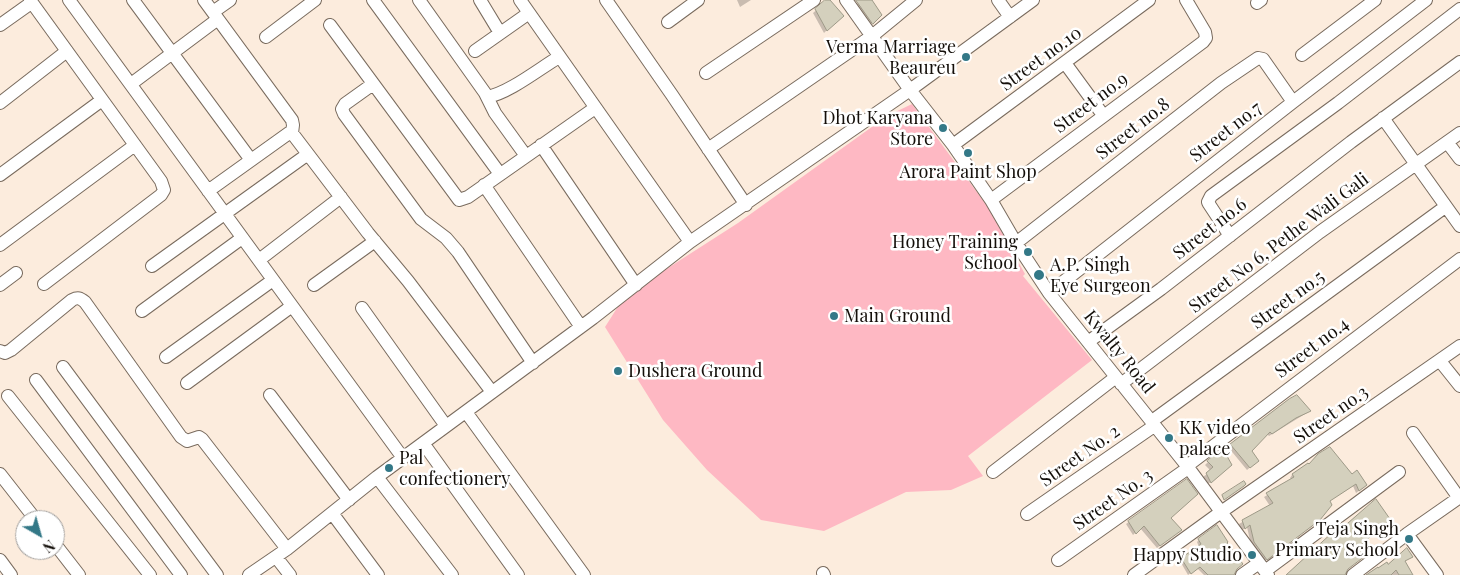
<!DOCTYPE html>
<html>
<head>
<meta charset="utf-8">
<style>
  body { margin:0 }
  #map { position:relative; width:1460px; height:575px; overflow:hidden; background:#fcecdd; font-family:"Playfair Display",serif }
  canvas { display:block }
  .north { position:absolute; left:15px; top:510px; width:50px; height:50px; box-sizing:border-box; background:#fff; border:1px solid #a19f9d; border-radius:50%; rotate:142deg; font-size:14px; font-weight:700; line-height:20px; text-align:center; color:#140f0a }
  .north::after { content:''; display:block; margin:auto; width:18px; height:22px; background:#337887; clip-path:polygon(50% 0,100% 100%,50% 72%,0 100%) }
</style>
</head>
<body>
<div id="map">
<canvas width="1460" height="575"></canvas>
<div class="north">N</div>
</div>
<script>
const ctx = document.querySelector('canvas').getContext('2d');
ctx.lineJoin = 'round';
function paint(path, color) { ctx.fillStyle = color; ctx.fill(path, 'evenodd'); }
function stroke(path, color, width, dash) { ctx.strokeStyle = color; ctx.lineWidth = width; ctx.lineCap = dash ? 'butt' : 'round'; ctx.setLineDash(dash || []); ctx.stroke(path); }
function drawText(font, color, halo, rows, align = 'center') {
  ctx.font = font + ' "Playfair Display",serif'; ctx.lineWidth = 5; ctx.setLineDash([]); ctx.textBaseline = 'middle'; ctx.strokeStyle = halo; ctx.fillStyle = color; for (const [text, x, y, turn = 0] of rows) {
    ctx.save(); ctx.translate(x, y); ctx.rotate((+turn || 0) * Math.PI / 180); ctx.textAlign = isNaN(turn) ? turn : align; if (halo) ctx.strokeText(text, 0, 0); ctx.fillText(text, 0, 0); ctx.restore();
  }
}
paint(new Path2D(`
  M912 104 988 207 1025 274 1023 276 1092 360 968 456 983 476 951 490 906 492 824 531 761 520 707 470 663 420 605 327 619 305 657 275 738 223 876 124 889 115Z`), '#feb8c3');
paint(new Path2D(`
  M737 0H751L740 7Z
  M828 0 842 15 824 33 813 13Z
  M857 0H870L880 15 869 26 855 6 859 2Z
  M1310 411 1269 436 1267 434 1250 451 1254 464 1247 470 1228 447 1231 445Z
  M1319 455 1363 488 1356 493 1353 486 1329 501 1316 523 1263 562 1251 545 1247 527 1241 531 1239 524 1270 506 1264 497 1292 480 1290 478 1292 475 1308 464 1309 466Z
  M1208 462 1227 468 1207 485 1203 477 1211 471 1205 465Z
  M1186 481 1169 518 1178 532 1157 548 1140 528 1133 535 1126 524Z
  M1199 540 1225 543 1234 571 1233 575H1204L1197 568 1188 575 1180 561 1199 547 1197 542Z
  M1412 556 1404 562 1411 575H1369Z`), '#0003');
const building = new Path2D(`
  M825 0H830L844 16 827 31 815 9Z
  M856 0H872L882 15 873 24Z
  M1297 395 1311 411 1296 418 1272 434 1270 432 1252 451 1259 461 1250 468 1230 444 1289 399Z
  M1330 447 1352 474 1357 470 1367 485 1359 491 1356 484 1330 501 1332 505 1320 520 1267 560 1254 542 1250 525 1245 529 1242 520 1273 503 1266 493 1294 477 1292 474 1308 463 1309 464 1318 454Z
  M1223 449 1232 465 1211 483 1206 473 1213 467 1207 461Z
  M1187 479 1198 494 1171 518 1182 530 1160 546 1144 526 1136 534 1128 521Z
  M1244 481 1246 484 1244 486 1224 500 1222 495Z
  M1376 499 1390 519 1379 530 1362 543 1369 553 1348 569 1345 575H1286L1334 531 1336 533Z
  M1217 525 1228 542 1227 543 1243 564 1237 569 1234 575H1208L1200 567 1191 574 1181 558 1201 544 1198 539Z
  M1407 548 1413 557 1405 561 1413 575H1399L1396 570 1391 575H1366L1378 567V568L1387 562 1388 564Z`);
paint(building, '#d4d0bd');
stroke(building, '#9d9987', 1);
const minor = new Path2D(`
  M30 0 161 181 164 190 161 195 44 284
  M69 0 403 458
  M133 0 251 160
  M204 0 292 120 293 125 292 133
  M373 0 500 174
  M419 0 485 93 495 113 526 156
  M480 0 500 33
  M520 0 690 242
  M606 0 672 95 746 205
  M846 0 910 90 953 145 991 200 1016 243 1049 293 1187 466 1268 575
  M998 0 1010 17
  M1257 3 1261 0
  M213 12 230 0
  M668 22 698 0
  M0 25 31 3
  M330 25 459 200 468 197 595 108
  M266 37 315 0
  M475 51 529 13
  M1302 55 1375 0
  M1065 63 1103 115
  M706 73 814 0
  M131 84 218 19
  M373 84 345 104 342 109 344 114 421 219 446 238 458 252 533 363
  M487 97C509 93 539 69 559 57
  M0 103 67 51
  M1383 118 1460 226
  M1447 142 1460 159
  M541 145 636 285
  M953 145 1149 0
  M708 149 872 36 916 0
  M0 175 102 100
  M484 185 581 327
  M208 191 289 133H292L368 233 408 281 492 392
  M991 200 1203 42 1206 38 1205 32 1186 0
  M1230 236 1209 204 1208 202 1211 196 1338 103 1460 9
  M1016 243 1221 83 1258 58 1263 59 1293 102
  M0 245 135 145
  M259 260 341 197
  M152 266 308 154
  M0 285 16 273
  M314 285 375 241
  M1049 293 1293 102 1426 0
  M362 308 446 426
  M142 311 242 238
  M1088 342 1161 289 1351 142 1460 62
  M0 351 5 353 11 350 72 300C78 297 80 298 85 302L181 437 187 441 199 437 202 439 287 549
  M166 357 273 280
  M1440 361 1460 386
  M63 367 217 575
  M36 380 181 575
  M187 383 292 306
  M1121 384 1320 232 1460 133
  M270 395 349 500
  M8 396 150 575
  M466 412 584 575
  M1152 421 1445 207
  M1413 433 1459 498
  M423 443 518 575
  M1187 466 1460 259
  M993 472 1116 377
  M0 474 36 520
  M377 477 452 575
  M332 513 378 575
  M1027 514 1154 426
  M1407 534 1437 575
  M55 544 79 575
  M276 557 290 575
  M0 560 11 575
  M1058 560 1188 468
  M1265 571 1399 472
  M823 573 824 575
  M249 575 287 549 377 477 593 318 690 242 910 90 1033 0
  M1134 575 1221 512 1460 346
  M1242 575 1259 563
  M1353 575 1407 534 1460 497`);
stroke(minor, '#796b5e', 14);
stroke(minor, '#fff', 12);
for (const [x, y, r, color] of [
  [966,57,5,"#337887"],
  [943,128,5,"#337887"],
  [968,153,5,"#337887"],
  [1028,252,5,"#337887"],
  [1039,275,6,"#337887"],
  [834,316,5,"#337887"],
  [618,371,5,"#337887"],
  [1169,438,5,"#337887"],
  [389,468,5,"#337887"],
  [1409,539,5,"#337887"],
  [1252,555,5,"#337887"]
]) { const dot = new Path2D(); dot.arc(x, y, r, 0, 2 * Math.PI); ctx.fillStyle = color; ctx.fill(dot); stroke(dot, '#fff', 2); }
drawText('18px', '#140f0a', '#fff', [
  ["Verma Marriage",956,47],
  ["Beaureu",956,68],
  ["Dhot Karyana",933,118],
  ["Store",933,139],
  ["Arora Paint Shop",968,172,"center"],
  ["Honey Training",1018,242],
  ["School",1018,263],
  ["A.P. Singh",1050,265,"left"],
  ["Eye Surgeon",1050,286,"left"],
  ["Main Ground",844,316,"left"],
  ["Dushera Ground",628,371,"left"],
  ["KK video",1179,428,"left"],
  ["palace",1179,449,"left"],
  ["Pal",399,458,"left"],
  ["confectionery",399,479,"left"],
  ["Teja Singh",1399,529],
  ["Primary School",1399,550],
  ["Happy Studio",1242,555]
], 'right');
drawText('18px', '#140f0a', '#fff', [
  ["Street no.10",1041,59,-36],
  ["Street no.9",1091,103,-37],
  ["Street no.8",1133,129,-38],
  ["Street no.7",1226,132,-38],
  ["Street no.6",1210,229,-38],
  ["Street No 6, Pethe Wali Gali",1279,243,-37],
  ["Street no.5",1288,300,-36],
  ["Street no.4",1312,348,-37],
  ["Kwalty Road",1119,352,51],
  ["Street no.3",1331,415,-35],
  ["Street No. 2",1080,456,-35],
  ["Street No. 3",1113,500,-35]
]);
</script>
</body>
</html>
